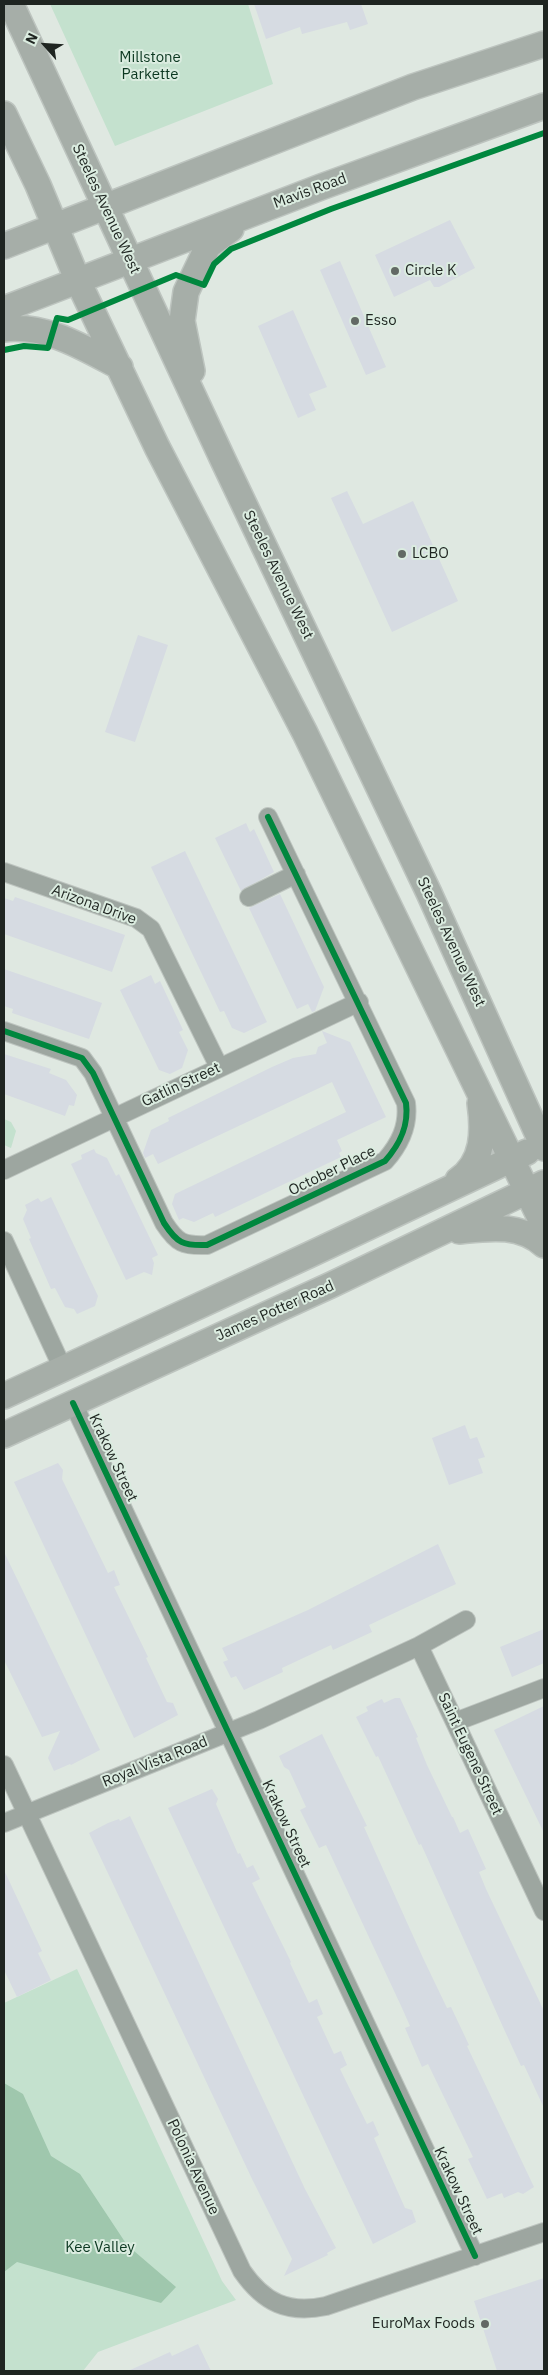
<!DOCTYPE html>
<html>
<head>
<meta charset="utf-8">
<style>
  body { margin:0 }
  #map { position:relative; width:548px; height:2375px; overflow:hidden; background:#dfe8e1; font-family:"IBM Plex Sans",sans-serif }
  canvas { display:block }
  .frame { position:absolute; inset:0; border:5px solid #1f2521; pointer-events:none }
  .north { position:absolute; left:20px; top:20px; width:50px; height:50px; -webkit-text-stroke:4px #dbece0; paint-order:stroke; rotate:296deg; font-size:14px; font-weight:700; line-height:20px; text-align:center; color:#1f2521 }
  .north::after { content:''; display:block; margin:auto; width:18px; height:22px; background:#1f2521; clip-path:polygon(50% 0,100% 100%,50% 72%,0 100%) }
</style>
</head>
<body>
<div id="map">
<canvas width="548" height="2375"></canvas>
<div class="frame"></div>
<div class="north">N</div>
</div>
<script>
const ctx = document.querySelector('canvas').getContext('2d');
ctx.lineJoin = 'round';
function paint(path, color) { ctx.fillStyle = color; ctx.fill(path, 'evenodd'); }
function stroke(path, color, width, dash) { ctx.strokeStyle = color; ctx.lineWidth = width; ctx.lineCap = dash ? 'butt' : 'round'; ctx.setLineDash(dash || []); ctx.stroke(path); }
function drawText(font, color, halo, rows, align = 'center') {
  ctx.font = font + ' "IBM Plex Sans",sans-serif'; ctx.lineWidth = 4; ctx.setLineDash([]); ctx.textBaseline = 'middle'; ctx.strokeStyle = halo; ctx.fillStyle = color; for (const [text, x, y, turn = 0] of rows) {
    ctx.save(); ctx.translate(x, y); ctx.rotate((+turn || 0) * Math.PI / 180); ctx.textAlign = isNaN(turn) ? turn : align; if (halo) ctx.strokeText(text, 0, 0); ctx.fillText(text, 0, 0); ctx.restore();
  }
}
paint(new Path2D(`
  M50 4H248L273 84 115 146Z
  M4 1119 11 1122 16 1131 11 1148 4 1145Z
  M77 1969 222 2281 236 2300 98 2352 83 2371H4V2003Z`), '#c4e1ce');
paint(new Path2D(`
  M4 2083 23 2094 51 2156 80 2174 127 2245 176 2287 161 2303 17 2262 4 2272Z`), '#9fc7ad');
paint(new Path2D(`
  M254 4H361L368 24 350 30 347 22 302 34 300 27 266 39Z
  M450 220 475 268 439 287H434L430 280 394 297 375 255Z
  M340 261 386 367 366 375 320 270Z
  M293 310 327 387 309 394 316 410 298 418 258 326Z
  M347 491 363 524 413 501 458 601 392 632 331 498Z
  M138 635 168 645 135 742 105 732Z
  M246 823 250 832 254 829 274 872 241 891 215 838Z
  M185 851 267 1022 244 1033 232 1028 224 1011 220 1012 151 867Z
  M280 894 324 987 315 1011 312 1012 308 1004 297 1009 249 908Z
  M15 897 125 935 112 972 4 934V898L13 901Z
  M4 969 102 1003 89 1039 12 1013 13 1009 4 1006Z
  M151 975 155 984 160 981 183 1030 179 1032 188 1050 182 1068 170 1074 159 1070 120 990Z
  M322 1031 350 1042 386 1117 337 1140 342 1151 339 1153 341 1157 215 1217 213 1213 194 1222 183 1218 179 1220 172 1204 175 1194 346 1112 332 1082 158 1164 153 1154 145 1158 143 1153 151 1130 169 1121 168 1118 272 1067 293 1058 316 1054 318 1047 327 1043Z
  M4 1054 51 1069 49 1073 66 1080 77 1095 74 1106 69 1105 65 1116 4 1094Z
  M94 1149 96 1153 107 1158 116 1176 119 1174 158 1255 152 1258 154 1263 152 1275 144 1272 126 1280 71 1164 82 1159 81 1155Z
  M51 1197 98 1296 95 1306 77 1314 74 1309 65 1307 55 1288 51 1289 29 1239 31 1238 23 1219 27 1210 25 1205 38 1198 41 1202Z
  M465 1425 470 1439 477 1437 485 1457 478 1459 483 1473 449 1485 432 1438Z
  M58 1463 63 1470 62 1479 108 1573 114 1570 120 1585 114 1587 148 1657 146 1658 167 1702 173 1703 178 1715 134 1738 14 1482Z
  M438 1544 456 1584 369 1625 372 1632 333 1650 331 1645 282 1668 283 1672 244 1690 236 1676 231 1678 223 1662 228 1660 222 1648 308 1610Z
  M4 1552 100 1750 71 1765 70 1764 54 1771 48 1758 60 1731 42 1737 4 1660Z
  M544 1629V1663L512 1677 500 1647Z
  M395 1698H400L418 1737 416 1738 427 1765 452 1817H453L460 1833 468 1829 486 1869 479 1872 486 1889 544 2011V2108L524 2065 521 2066 503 2027 421 1844 419 1845 378 1756 376 1757 356 1717 368 1711 366 1707 382 1699 384 1703Z
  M544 1706V1833L494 1730Z
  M322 1734 367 1826 364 1827 423 1958 447 2008 451 2007 469 2045 467 2046 534 2187 523 2194 518 2192 504 2198 502 2193 487 2199 468 2159 473 2157 428 2064 422 2067 405 2028 410 2026 402 2008 326 1845 319 1848 300 1810 306 1807 289 1770 284 1767 279 1756Z
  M212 1789 218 1799 216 1804 238 1854 240 1853 247 1868 253 1865 260 1879 252 1883 291 1962 290 1963 309 2003 317 1999 323 2014 317 2017 334 2054 341 2051 347 2065 340 2069 367 2124 373 2121 379 2135 374 2138 388 2170 405 2208 412 2210 416 2222 373 2244 168 1808Z
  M130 1816 305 2189 336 2248 327 2253 328 2255 284 2276 292 2259 253 2181 89 1833 108 1823 119 1819 120 1821Z
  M4 1870 42 1951 38 1953 51 1980 17 1997 4 1970Z
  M544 2278V2371H497L474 2301Z
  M198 2344 211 2371H128L170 2352 172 2356Z`), '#d6dbe2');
const minor = new Path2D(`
  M4 872 136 918 151 929 219 1067
  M249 897 296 874
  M4 1031 82 1058 93 1073 103 1094 164 1223C177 1243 183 1246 207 1245L385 1161C400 1144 409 1126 406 1103L268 817
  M4 1170 359 1002
  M4 1241 63 1369
  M73 1403 475 2256
  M419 1646 544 1911
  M455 1722 544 1688
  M4 1765 242 2271C264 2303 288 2314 326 2306L544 2232
  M4 1823 259 1720 419 1646 466 1620`);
const secondary = new Path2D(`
  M11 4 224 462 429 893 544 1148
  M4 114 38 185 78 281 157 447 305 733 544 1226
  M4 246 413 87 544 44
  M4 309 321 187 544 106
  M4 329C46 324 84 348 120 367
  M192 371 182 321 186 292 208 246 231 229
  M458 1180C484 1162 484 1131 480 1103
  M459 1231C489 1228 519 1223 544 1245
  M4 1396 309 1255 527 1152
  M4 1435 331 1285 544 1183`);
stroke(minor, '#bdc4bf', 20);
stroke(secondary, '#bdc4bf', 28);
stroke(minor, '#9da6a0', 18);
stroke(secondary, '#a6aea8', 25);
stroke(new Path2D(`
  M4 350 24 346 48 348 57 318 68 320 176 275 204 285 214 264 231 249 331 209 544 133
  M4 1031 82 1058 93 1073 103 1094 164 1223C177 1243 183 1246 207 1245L385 1161C400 1144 409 1126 406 1103L268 817
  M73 1403 475 2256`), '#00873e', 6);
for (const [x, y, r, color] of [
  [395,271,5,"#626964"],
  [355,321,5,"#626964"],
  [402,554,5,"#626964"],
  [485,2324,5,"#626964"]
]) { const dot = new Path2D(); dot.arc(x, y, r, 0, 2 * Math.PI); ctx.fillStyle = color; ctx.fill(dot); stroke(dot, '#dbece0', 2); }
drawText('15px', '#0c3821', '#dbece0', [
  ["Millstone",150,58],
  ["Parkette",150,75],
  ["Kee Valley",100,2248]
]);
drawText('15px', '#1f2521', '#dbece0', [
  ["Mavis Road",310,191,-20],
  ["Steeles Avenue West",106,209,65],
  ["Steeles Avenue West",278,575,64],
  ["Arizona Drive",94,905,20],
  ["Steeles Avenue West",451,942,65],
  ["Gatlin Street",181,1085,-25],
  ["October Place",332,1171,-26],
  ["James Potter Road",275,1311,-24],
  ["Krakow Street",113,1458,65],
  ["Saint Eugene Street",470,1754,65],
  ["Royal Vista Road",155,1762,-22],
  ["Krakow Street",286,1824,65],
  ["Polonia Avenue",193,2167,65],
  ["Krakow Street",458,2191,65]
]);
drawText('15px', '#1f2521', '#dbece0', [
  ["Circle K",405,271],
  ["Esso",365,321],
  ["LCBO",412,554],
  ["EuroMax Foods",475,2324,"right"]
], 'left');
</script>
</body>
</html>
